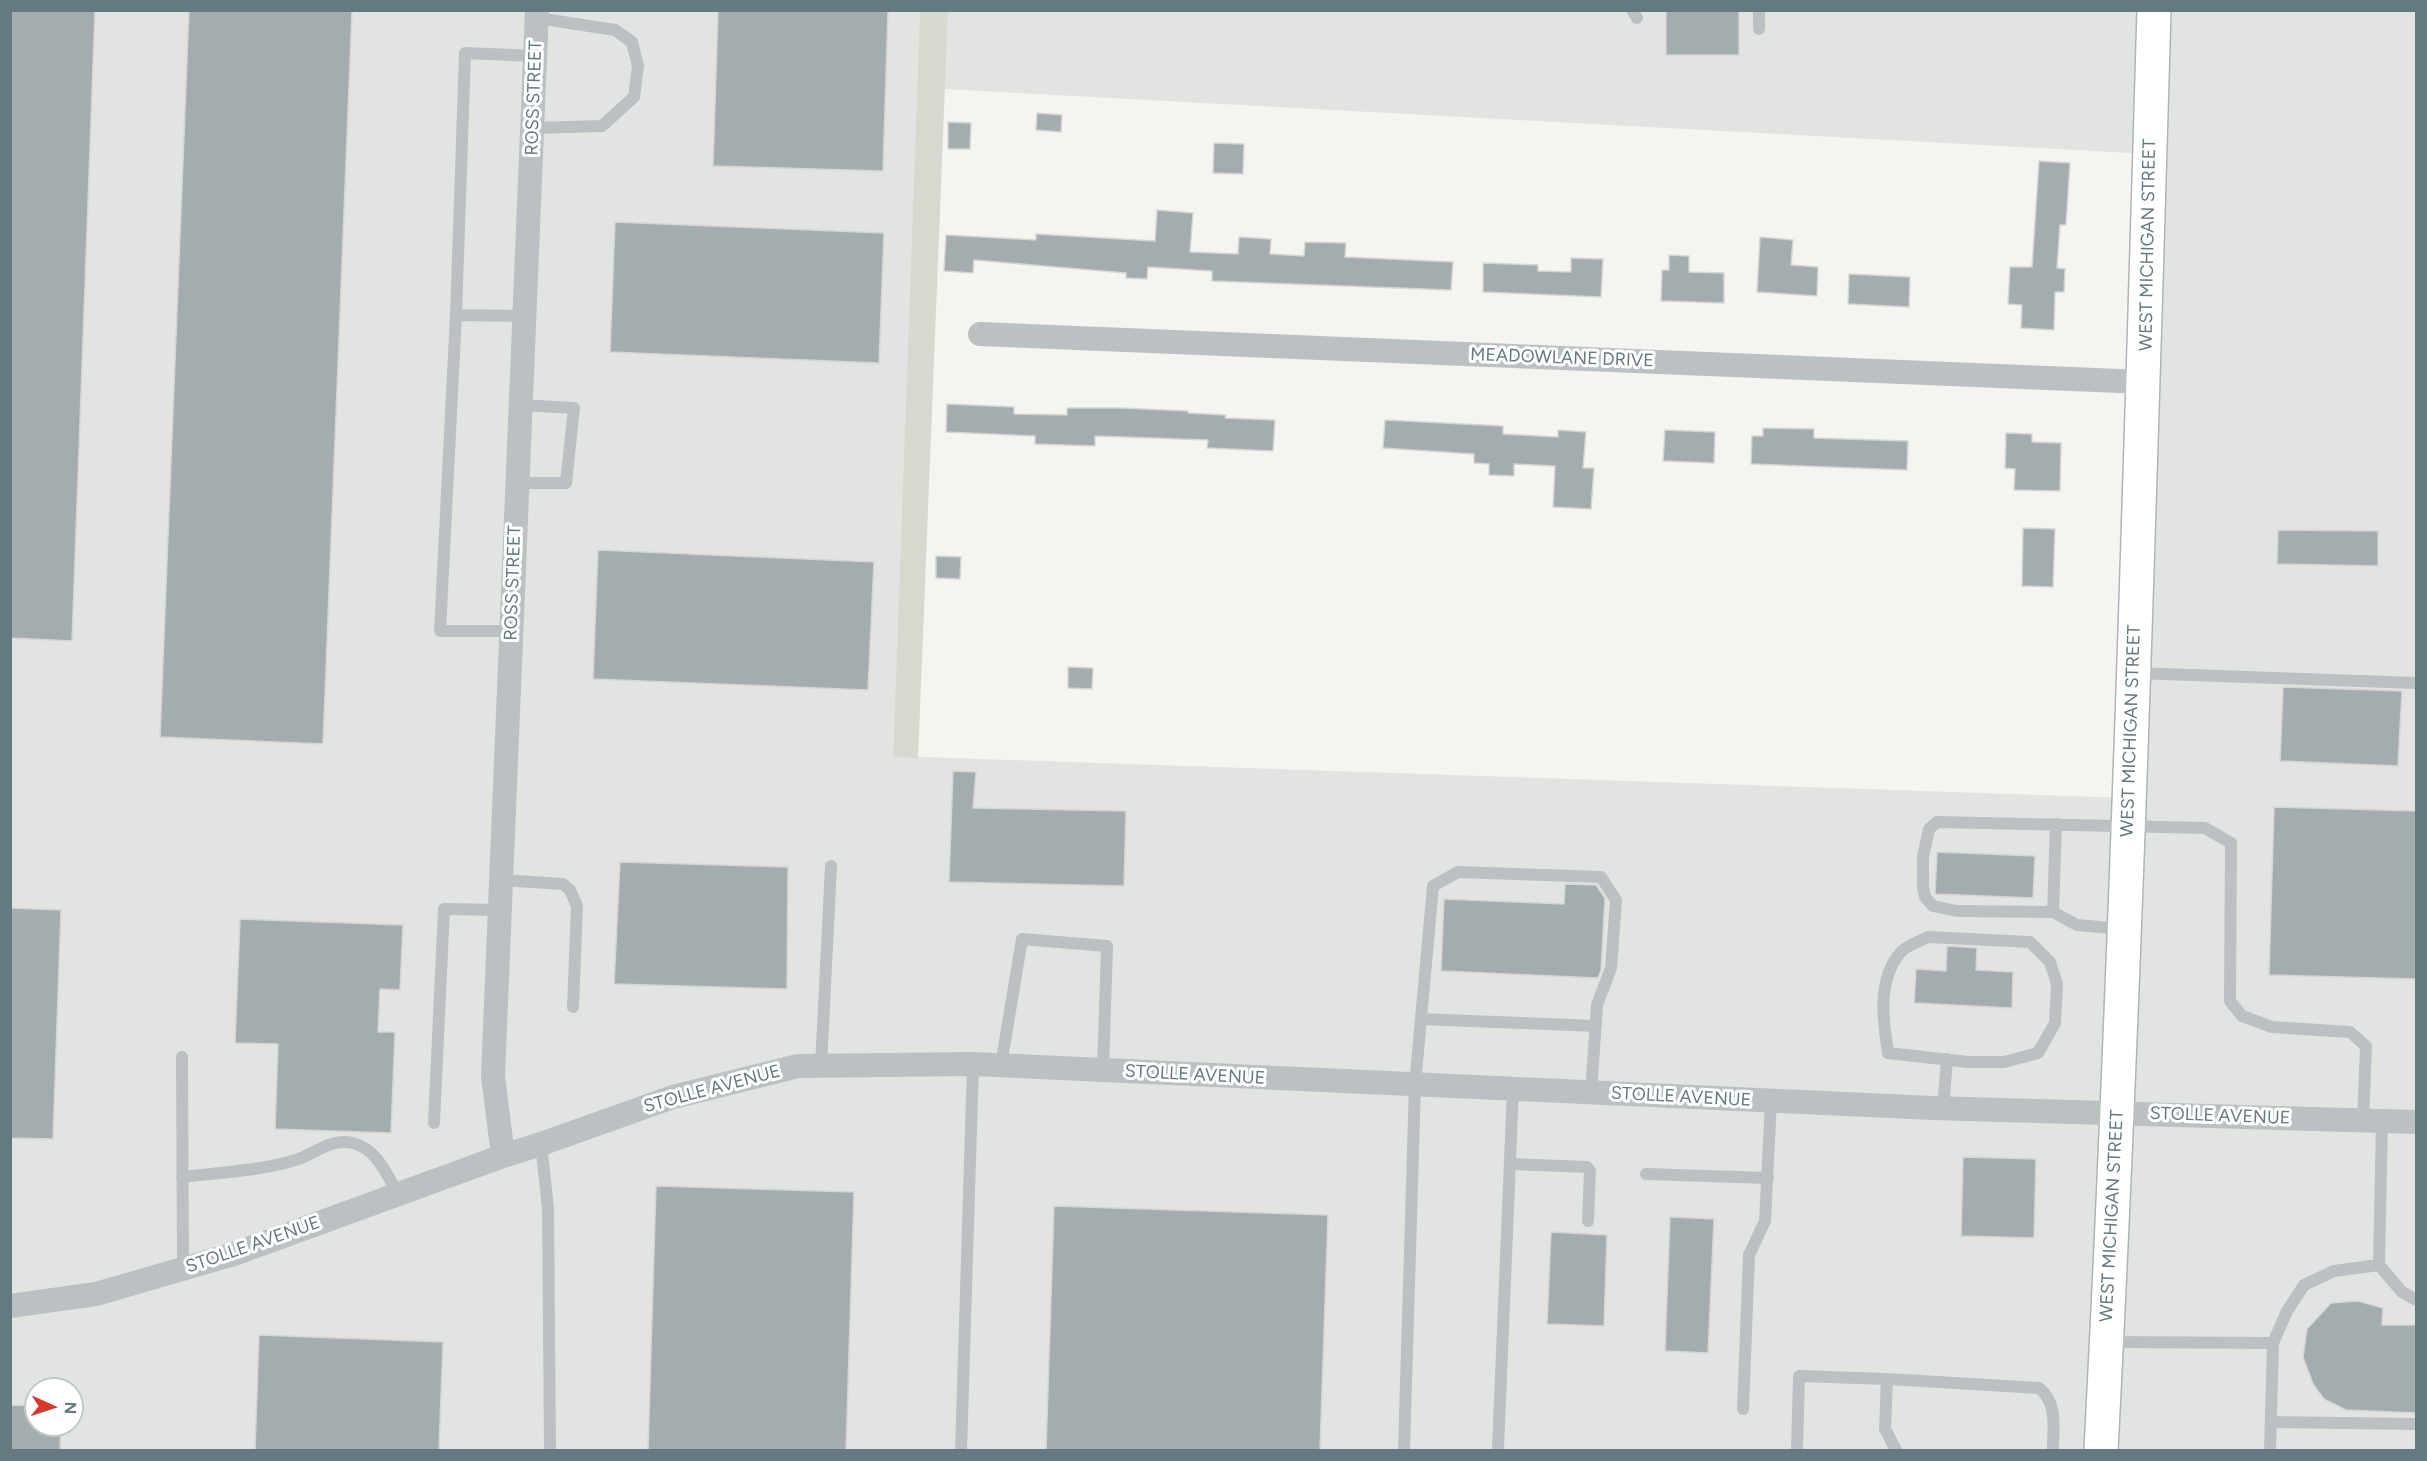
<!DOCTYPE html>
<html>
<head>
<meta charset="utf-8">
<style>
  body { margin:0 }
  #map { position:relative; width:2427px; height:1461px; overflow:hidden; background:#f4f4f1; font-family:Figtree,sans-serif }
  canvas { display:block }
  .frame { position:absolute; inset:0; border:12px solid #657980; pointer-events:none }
  .north { position:absolute; left:24px; top:1377px; width:60px; height:60px; box-sizing:border-box; background:#fff; border:2px solid #c1c9cc; border-radius:50%; rotate:93deg; font-size:16px; font-weight:700; line-height:24px; text-align:center; color:#657980 }
  .north::after { content:''; display:block; margin:auto; width:21px; height:27px; background:#d63a2f; clip-path:polygon(50% 0,100% 100%,50% 72%,0 100%) }
</style>
</head>
<body>
<div id="map">
<canvas width="2427" height="1461"></canvas>
<div class="frame"></div>
<div class="north">N</div>
</div>
<script>
const ctx = document.querySelector('canvas').getContext('2d');
ctx.lineJoin = 'round';
function paint(path, color) { ctx.fillStyle = color; ctx.fill(path, 'evenodd'); }
function stroke(path, color, width, dash) { ctx.strokeStyle = color; ctx.lineWidth = width; ctx.lineCap = dash ? 'butt' : 'round'; ctx.setLineDash(dash || []); ctx.stroke(path); }
function drawText(font, color, halo, rows, align = 'center') {
  ctx.font = font + ' Figtree,sans-serif'; ctx.lineWidth = 6; ctx.setLineDash([]); ctx.textBaseline = 'middle'; ctx.strokeStyle = halo; ctx.fillStyle = color; for (const [text, x, y, turn = 0] of rows) {
    ctx.save(); ctx.translate(x, y); ctx.rotate((+turn || 0) * Math.PI / 180); ctx.textAlign = isNaN(turn) ? turn : align; if (halo) ctx.strokeText(text, 0, 0); ctx.fillText(text, 0, 0); ctx.restore();
  }
}
paint(new Path2D(`
  M10 11H920L893 756 2128 798 2150 154 944 89 948 11H2416V1450H11ZM36 1389H72V1425H36Z`), '#e2e4e2');
paint(new Path2D(`
  M920 10 948 11 918 759 893 756Z`), '#d5d9d0');
const building = new Path2D(`
  M10 10H95L72 641 10 638Z
  M189 10H352L323 744 160 737Z
  M718 10H888L883 171 713 166Z
  M1666 10H1739V55H1666Z
  M1037 113 1062 115 1061 132 1036 130Z
  M948 122 971 123 970 149H948Z
  M1214 143 1244 144 1243 174 1213 173Z
  M2039 161 2070 163 2066 225H2060L2057 268 2065 269 2064 292H2055L2054 330 2021 328 2022 305 2008 304 2010 267H2032Z
  M1157 210 1193 213 1190 252 1238 254 1239 237 1271 239 1270 254 1304 256 1305 242 1346 243 1345 257 1453 262 1451 290 1212 281V271L1148 267 1147 279 1126 278V273L974 260 973 273 944 271 946 235 1036 240V234L1155 241Z
  M615 222 884 233 879 363 610 352Z
  M1760 237 1793 240 1791 265 1818 267 1817 296 1757 292Z
  M1669 255 1689 256V272L1724 273V303L1661 301 1662 270H1669Z
  M1571 258 1603 259 1601 297 1483 292V263L1538 265V271L1571 272Z
  M1849 274 1910 277 1909 307 1848 304Z
  M947 404 1014 407V414L1067 415V408H1122L1188 411V413L1226 415 1225 418 1275 420 1273 451 1207 448 1208 440 1095 436V446L1035 444V436L946 432Z
  M1385 420 1503 426V434L1558 437V430L1586 432 1583 468H1594L1591 509 1553 507 1555 466 1514 464V476L1489 475V464L1474 463V454L1383 448Z
  M1763 428 1814 429V438L1908 441 1907 470 1751 464 1752 436H1763Z
  M1665 430 1715 432 1714 463 1663 461Z
  M2006 433 2032 434V442L2061 443 2060 491 2014 490 2015 469 2005 468Z
  M2023 528 2055 529 2053 587 2022 586Z
  M2278 530 2378 531V566L2277 564Z
  M598 550 874 562 868 690 593 679Z
  M936 556 961 557 960 579 936 578Z
  M1068 667 1093 668 1092 689 1068 688Z
  M2283 687 2402 691 2398 766 2280 761Z
  M953 771 976 772 973 808 1126 811 1124 886 949 882Z
  M2274 807 2416 811V979L2269 975Z
  M1937 852 2035 856 2033 898 1935 894Z
  M620 862 788 867 787 989 614 984Z
  M1565 884 1596 885 1605 898 1601 970 1598 978 1441 971 1444 899 1564 904Z
  M10 908 61 910 53 1139 10 1138Z
  M240 919 403 925 400 990 380 989 378 1032H395L391 1133 275 1129 278 1044 235 1043Z
  M1947 946 1977 948 1976 970 2013 972 2012 1008 1914 1003 1916 969 1946 971Z
  M1963 1157 2036 1159 2034 1238 1961 1236Z
  M656 1186 854 1192 846 1450H648Z
  M1054 1206 1328 1215 1320 1450H1046Z
  M1670 1217 1714 1219 1708 1353 1665 1351Z
  M1551 1232 1607 1235 1604 1326 1547 1324Z
  M2358 1301 2383 1308 2382 1325H2416V1413L2346 1410 2324 1399 2313 1384 2303 1357 2307 1329 2331 1303Z
  M259 1335 443 1342 439 1450H255Z
  M10 1405 36 1406V1425H61L60 1450H10Z`);
paint(building, '#a3adb0');
stroke(building, '#d6d5d4', 1.5);
const secondary = new Path2D(`
  M2101 1450C2126 971 2140 491 2154 10`);
stroke(secondary, '#aeb5b8', 36);
stroke(new Path2D(`
  M1632 10 1637 18
  M1759 29V10
  M532 128 602 126 634 97 638 66 632 42 615 30 537 18
  M456 315 440 631H511
  M524 316 456 315 465 53 535 56
  M518 483H566L574 408 520 405
  M2135 673 2416 683
  M501 880 563 884 570 890 577 906 573 1007
  M2053 912 2056 824
  M2123 929 2077 925 2053 912 1957 911 1933 906 1925 897 1923 887V857L1929 829 1937 822 2205 828 2231 843 2230 1001 2242 1016 2272 1027 2350 1032 2366 1046 2363 1121
  M1928 937 2030 942 2050 962 2057 984 2055 1023 2038 1053 2004 1062H1968L1888 1053C1883 1020 1877 981 1900 953 1905 946 1920 941 1928 937Z
  M1421 1019 1596 1026
  M182 1057 183 1269
  M1001 1065 1022 939 1107 946 1103 1071
  M821 1066 831 866
  M1943 1109 1947 1059
  M2382 1121 2379 1265 2402 1292 2416 1300
  M434 1123 444 909 500 910
  M541 1144 548 1208 550 1450
  M1511 1164 1587 1167 1590 1171 1588 1221
  M1646 1174 1768 1178
  M182 1177C215 1173 271 1170 301 1158 318 1151 333 1138 353 1143 377 1149 387 1175 398 1194
  M2106 1342 2273 1343
  M1743 1409 1749 1255 1765 1221 1771 1101
  M2271 1422 2416 1424
  M1498 1448 1513 1089
  M961 1450 973 1064
  M1404 1450 1415 1085 1433 886 1458 872 1601 877 1616 900 1611 968 1597 1005 1591 1093
  M1797 1450 1799 1376 1887 1379
  M1896 1450 1885 1429 1887 1379 2039 1388C2058 1403 2053 1428 2053 1450
  M2270 1450 2273 1343 2287 1311 2304 1285 2334 1271 2379 1265`), '#bbc1c3', 12);
stroke(new Path2D(`
  M980 334 2144 382
  M503 1156 493 1076 537 10
  M10 1306 96 1294 234 1254 503 1156 541 1144 673 1097 798 1066 973 1064 1933 1108 2416 1122`), '#bbc1c3', 24);
stroke(secondary, '#fff', 33);
drawText('18px', '#657980', '#fff', [
  ["ROSS STREET",534,98,-88],
  ["WEST MICHIGAN STREET",2148,245,-89],
  ["MEADOWLANE DRIVE",1562,358,2],
  ["ROSS STREET",513,583,-88],
  ["WEST MICHIGAN STREET",2131,731,-88],
  ["STOLLE AVENUE",1195,1075,3],
  ["STOLLE AVENUE",712,1089,-15],
  ["STOLLE AVENUE",1681,1097,3],
  ["STOLLE AVENUE",2220,1116,2],
  ["WEST MICHIGAN STREET",2112,1216,-87],
  ["STOLLE AVENUE",253,1245,-19]
]);
</script>
</body>
</html>
